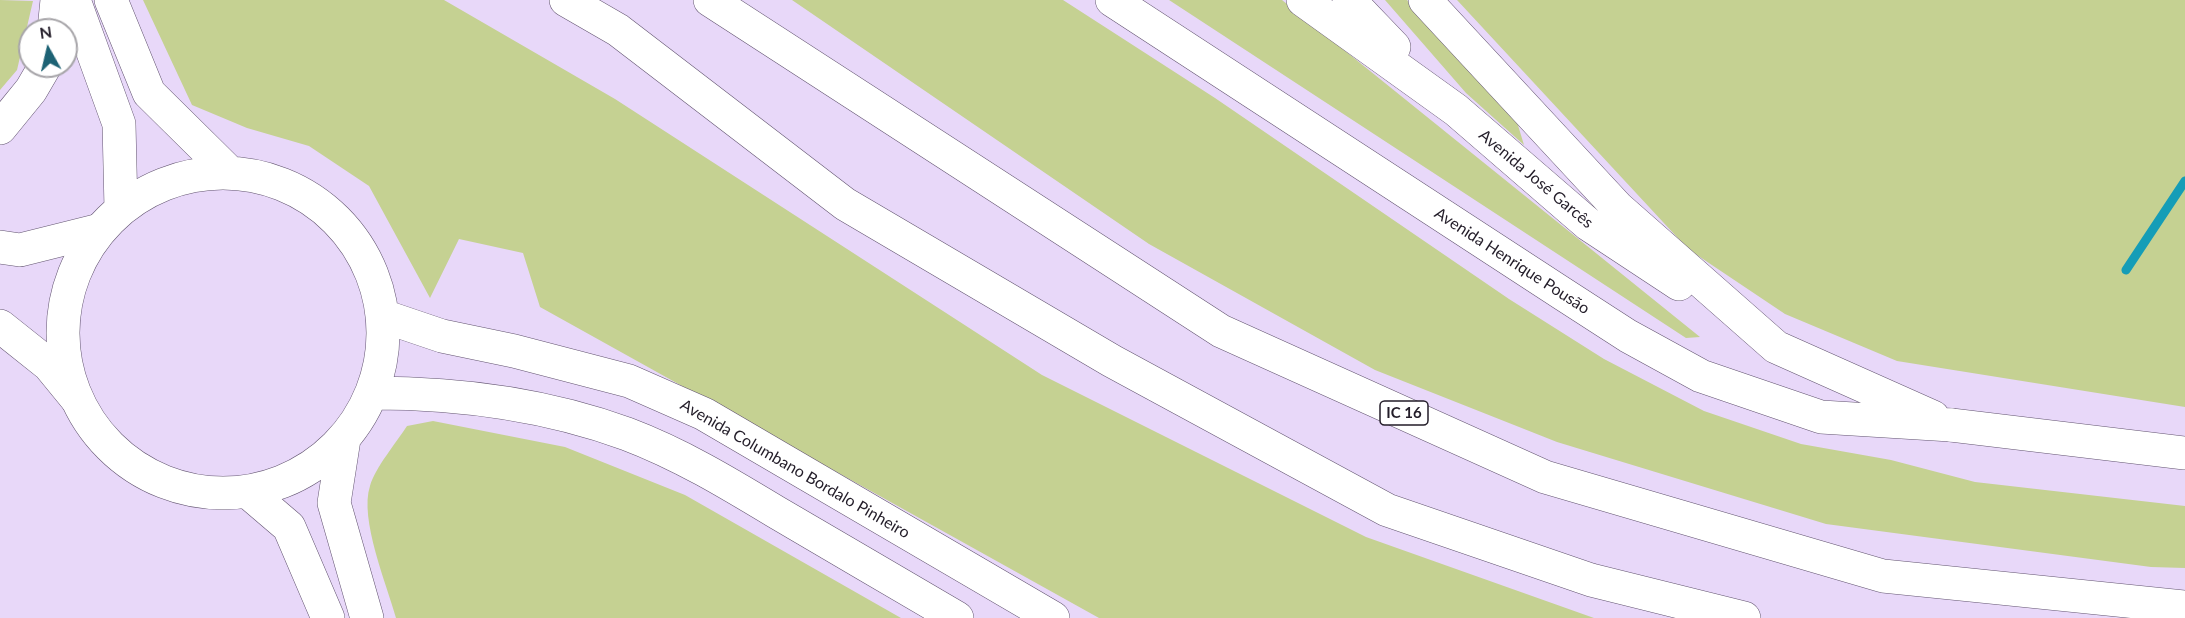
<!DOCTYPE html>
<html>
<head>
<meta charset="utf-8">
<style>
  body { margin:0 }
  #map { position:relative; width:2185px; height:618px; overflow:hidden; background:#e8d8f9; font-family:Lato,sans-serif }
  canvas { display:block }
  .north { position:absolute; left:18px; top:18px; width:60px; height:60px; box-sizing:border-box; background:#fff; border:2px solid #a7a5a9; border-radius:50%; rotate:352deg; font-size:16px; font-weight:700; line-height:24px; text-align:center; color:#231d29 }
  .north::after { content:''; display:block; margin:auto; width:21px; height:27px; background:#1d6274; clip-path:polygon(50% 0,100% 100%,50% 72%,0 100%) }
</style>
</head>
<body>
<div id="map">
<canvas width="2185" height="618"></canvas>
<div class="north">N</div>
</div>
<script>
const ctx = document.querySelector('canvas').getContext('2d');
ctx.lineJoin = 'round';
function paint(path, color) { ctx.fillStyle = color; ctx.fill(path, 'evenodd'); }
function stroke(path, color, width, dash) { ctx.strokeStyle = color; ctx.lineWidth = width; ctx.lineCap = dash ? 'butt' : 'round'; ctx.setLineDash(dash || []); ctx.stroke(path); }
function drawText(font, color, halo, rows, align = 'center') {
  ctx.font = font + ' Lato,sans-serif'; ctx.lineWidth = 4.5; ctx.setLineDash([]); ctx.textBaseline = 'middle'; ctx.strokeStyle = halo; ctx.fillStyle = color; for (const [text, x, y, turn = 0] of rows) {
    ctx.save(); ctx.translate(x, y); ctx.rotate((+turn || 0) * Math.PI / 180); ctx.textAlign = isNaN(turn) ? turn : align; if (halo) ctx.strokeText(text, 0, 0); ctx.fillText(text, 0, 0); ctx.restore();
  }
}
paint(new Path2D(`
  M0 0 33 1 17 70 0 90Z
  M143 0H444L615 99 1042 375 1366 537 1594 618H1099L540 307 523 253 459 239 430 298 369 186 309 146 247 128 192 105Z
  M792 0H1063L1215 98 1509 299 1604 359 1704 411 1801 444 1891 460 1975 482 2185 506V568L2151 567 1826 524 1557 442 1375 370 1149 244Z
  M1169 0H1282L1700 337 1686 338Z
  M1385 0H1407L1517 122 1524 145 1466 93Z
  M1457 0H2185V407L1897 361 1785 314 1688 249Z
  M433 421 565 447 685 495 901 618H396C387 585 359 519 370 486 375 468 396 443 407 426Z`), '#c5d192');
stroke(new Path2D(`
  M2126 270 2185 181`), '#159db7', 9);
const minor = new Path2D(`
  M1112 0 1563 294 1628 336 1701 376 1821 417 1951 425
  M1303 0 1456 110 1588 224 1679 284
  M1349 0 1394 47
  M1425 0 1618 208 1776 347 1933 417`);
const major = new Path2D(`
  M74 0 119 124 121 209
  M111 0 149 93 230 173
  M63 333a160 160 0 1 1 320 0a160 160 0 1 1-320 0Z
  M383 316 442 336 514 351 629 381 704 414 1053 618
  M373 393C460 393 545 404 627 434 680 454 728 483 776 512 836 547 897 583 957 618
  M344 439 334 503 367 618
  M248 492 289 527 328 618`);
const highway = new Path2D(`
  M566 0 618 30 845 204 1112 361 1387 510 1591 580 1744 618
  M710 0 1221 331 1545 477 1883 576 2185 607
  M54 30 57 0
  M0 128 31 90 45 66
  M0 247 20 250 100 230
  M0 326 49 365 76 398
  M1951 425 2185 453`);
stroke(minor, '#625470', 34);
stroke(major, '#625470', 34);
stroke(highway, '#625470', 34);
stroke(minor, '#fff', 33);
stroke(major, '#fff', 33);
stroke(highway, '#fff', 33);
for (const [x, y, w] of [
  [1404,413,48]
]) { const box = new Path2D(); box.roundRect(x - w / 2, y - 12, w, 24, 4.5); ctx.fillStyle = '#fff'; ctx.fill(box); stroke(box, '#231d29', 1.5); }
drawText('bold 15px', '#231d29', null, [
  ["IC 16",1404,413]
]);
drawText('16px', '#231d29', '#fff', [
  ["Avenida José Garcês",1536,179,40],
  ["Avenida Henrique Pousão",1512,261,33],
  ["Avenida Columbano Bordalo Pinheiro",795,469,30]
]);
</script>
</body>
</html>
